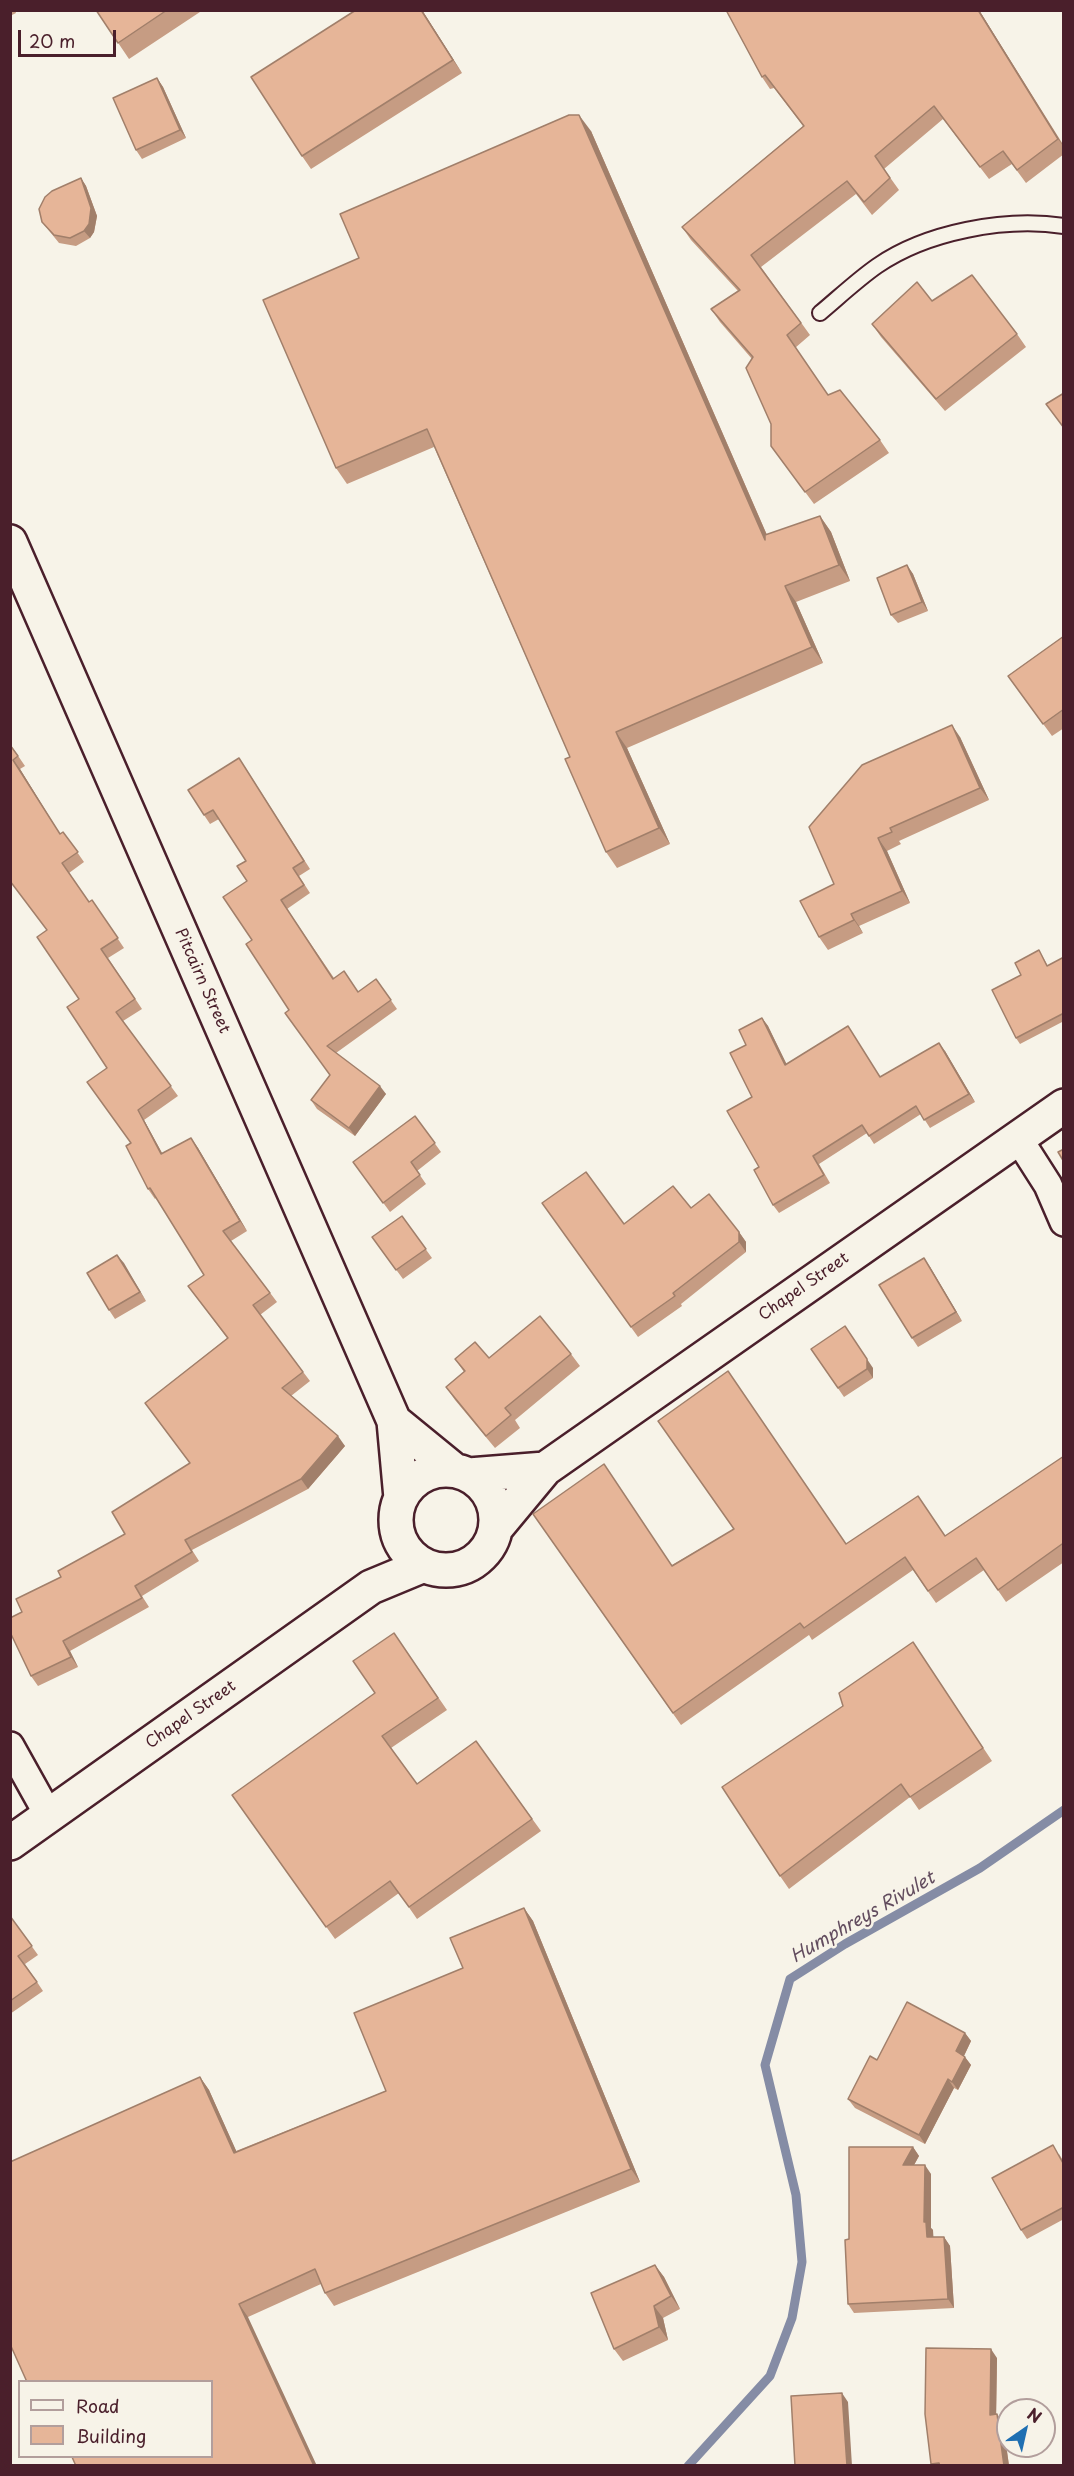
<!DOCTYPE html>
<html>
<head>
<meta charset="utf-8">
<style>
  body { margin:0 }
  #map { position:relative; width:1074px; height:2476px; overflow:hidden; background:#f7f3e8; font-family:"Playpen Sans",sans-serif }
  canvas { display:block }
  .frame { position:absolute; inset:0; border:12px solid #4a1f2b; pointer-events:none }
  .legend { position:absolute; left:18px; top:2380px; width:195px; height:78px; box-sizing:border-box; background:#f7f3e8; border:2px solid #b29e9c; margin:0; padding:8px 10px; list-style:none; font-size:18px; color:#4a1f2b }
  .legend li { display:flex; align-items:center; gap:12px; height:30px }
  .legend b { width:30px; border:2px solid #b29e9c }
  .north { position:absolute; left:996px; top:2398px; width:60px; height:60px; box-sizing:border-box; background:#f7f3e8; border:2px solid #b29e9c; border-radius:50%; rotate:34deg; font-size:16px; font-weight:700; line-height:24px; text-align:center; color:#4a1f2b }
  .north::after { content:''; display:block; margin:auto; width:21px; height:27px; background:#1f6fb2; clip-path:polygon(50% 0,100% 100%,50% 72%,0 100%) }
  .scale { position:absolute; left:18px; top:30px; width:98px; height:27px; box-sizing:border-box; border:3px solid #4a1f2b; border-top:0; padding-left:8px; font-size:18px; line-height:21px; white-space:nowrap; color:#4a1f2b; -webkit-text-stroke:4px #f7f3e8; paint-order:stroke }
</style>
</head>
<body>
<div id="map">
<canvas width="1074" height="2476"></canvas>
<div class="frame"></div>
<ul class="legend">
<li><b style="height:8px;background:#f7f3e8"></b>Road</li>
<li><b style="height:16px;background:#e6b598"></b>Building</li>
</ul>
<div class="north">N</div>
<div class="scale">20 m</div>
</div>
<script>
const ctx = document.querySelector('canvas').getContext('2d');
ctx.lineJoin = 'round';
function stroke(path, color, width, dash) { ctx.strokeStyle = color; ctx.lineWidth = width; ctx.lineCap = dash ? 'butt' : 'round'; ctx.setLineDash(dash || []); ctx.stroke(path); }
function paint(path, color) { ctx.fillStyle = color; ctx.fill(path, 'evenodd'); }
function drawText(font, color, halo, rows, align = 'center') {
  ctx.font = font + ' "Playpen Sans",sans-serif'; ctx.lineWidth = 5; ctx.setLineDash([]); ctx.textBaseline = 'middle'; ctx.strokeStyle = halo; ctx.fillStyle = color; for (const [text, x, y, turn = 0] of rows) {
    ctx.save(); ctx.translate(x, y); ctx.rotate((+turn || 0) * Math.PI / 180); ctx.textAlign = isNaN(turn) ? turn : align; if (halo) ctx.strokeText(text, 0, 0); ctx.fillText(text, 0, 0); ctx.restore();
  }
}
stroke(new Path2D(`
  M688 2466 770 2376 792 2318 802 2262 796 2195 765 2065 790 1979 845 1944 980 1868 1064 1810`), '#858ca5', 9);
const service = new Path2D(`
  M820 313C838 298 857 280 877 266 926 232 1005 217 1064 226`);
const minor = new Path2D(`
  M1018 1138 1048 1185 1064 1222
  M10 1746 49 1816`);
const tertiary = new Path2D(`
  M10 542 394 1421 401 1498
  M394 1421 454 1470
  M396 1520a50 50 0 1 1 100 0a50 50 0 1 1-100 0Z
  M469 1475 545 1469
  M496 1528 545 1469 1064 1106
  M10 1843 371 1587 424 1565`);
stroke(service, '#4a1f2b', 18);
stroke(minor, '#4a1f2b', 32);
stroke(tertiary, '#4a1f2b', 38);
stroke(service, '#f7f3e8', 14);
stroke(minor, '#f7f3e8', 27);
stroke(tertiary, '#f7f3e8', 33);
paint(new Path2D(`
  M10 10H15L16 13 10 16Z
  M96 10H203L129 59Z
  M422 10 462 73 311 169 302 156Z
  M726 10H979L1064 146V154L1026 183 1012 164 989 179 943 119 884 169 899 190 872 215 856 194 761 267 810 335 795 348 828 395 880 440 889 453 814 504 771 446V424L752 359 720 322 711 309 738 291 691 240 682 227 803 126 774 88 770 89 762 77Z
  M157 78 163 87 186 138 142 159 136 150Z
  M591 131 767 535 820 516 831 532 850 581 796 602 823 663 627 748 670 844 617 868 606 852 570 757 434 447 347 484 336 468 359 258Z
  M81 178 86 186 97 216 94 232 90 238 76 246 59 243 42 222Z
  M932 301 1017 334 1026 347 945 411 881 337 872 324Z
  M907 565 913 574 928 611 898 623 891 615Z
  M1064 636V728L1052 736 1008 676Z
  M960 737 989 800 899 841 901 844 887 851 910 903 859 926 863 933 828 950 819 937 834 884Z
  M10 744 25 766 20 769 60 834 63 832 84 862 69 873 89 902 92 900 124 948 108 958 142 1009 123 1021 178 1096 144 1120 162 1153 191 1138 198 1148 247 1231 231 1241 277 1302 260 1315 310 1381 291 1396 345 1446 308 1489 192 1550 199 1561 142 1596 149 1607 70 1651 78 1667 38 1686 31 1676 22 1612 61 1577 125 1534 190 1463 145 1403 227 1338 188 1286 204 1275 156 1198 155 1199 148 1189 131 1143 107 1068 79 999 47 930Z
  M245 767 310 869 299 876 310 893 287 909 334 978 358 992 376 979 397 1009 336 1053 386 1094 355 1136 317 1109 311 1100 330 1075 289 1010 252 940 247 881 246 861 219 819 210 824 204 815Z
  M1039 950 1048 966 1064 957V1021L1020 1044 1016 1038 1021 975Z
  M762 1018 768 1026 786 1064 853 1034 880 1077 945 1051 975 1102 930 1128 921 1114 874 1144 867 1133 819 1164 830 1183 779 1213 773 1205 759 1167 746 1045Z
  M415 1116 441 1152 417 1171 426 1184 390 1212 353 1162Z
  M542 1203 624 1224 691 1208 739 1232 746 1242V1252L681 1304 682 1306 638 1337Z
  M402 1216 432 1258 403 1279 372 1237Z
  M117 1255 146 1301 115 1319 109 1310Z
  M930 1267 962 1321 918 1347 912 1338Z
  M811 1349 873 1368V1378L844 1397Z
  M571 1354 580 1366 515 1420 520 1428 495 1448 455 1400 446 1387 464 1372 455 1359 489 1358Z
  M1064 1456V1562L1006 1602 984 1570 936 1603 913 1570 812 1640 809 1635 681 1725 533 1514 672 1565 734 1529 846 1544 945 1536Z
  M394 1633 447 1710 391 1748 417 1784 476 1741 541 1831 417 1919 399 1893 335 1939 232 1795 375 1693Z
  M913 1642 992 1761 919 1810 910 1797 789 1889 780 1876 843 1706Z
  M524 1908 533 1921 640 2182 334 2306 325 2293 321 2284 248 2317 212 2457 200 2077 209 2090 236 2151 386 2091 463 1968Z
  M10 1916 38 1955 25 1964 43 1991 10 2014Z
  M965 2033 971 2041 964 2056 971 2065 958 2090 954 2088 925 2144 855 2108 848 2099 877 2060Z
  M913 2147 919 2156 914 2165 931 2174V2228L933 2230V2237H944L950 2246 954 2308 854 2313 848 2304 849 2239Z
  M1059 2154 1064 2162V2219L1027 2239 1021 2230Z
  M655 2265 664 2277 680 2309 663 2318 668 2340 623 2361 614 2349Z
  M997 2358 996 2414 1003 2423 1009 2465 1011 2464V2466H933L931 2464Z`), '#c69c83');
paint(new Path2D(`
  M421 10H422L462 73 453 60Z
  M978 10H979L1064 147 1058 139Z
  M157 78 163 87 186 138 180 130Z
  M579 115 591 131 776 556 765 540Z
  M81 178 86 186 97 216 94 232 90 238 84 231Z
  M820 516 831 532 850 581 839 565Z
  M907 565 913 574 928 611 922 602Z
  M785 586 796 602 823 663 812 647Z
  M952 725 960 737 989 800 980 788Z
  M616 732 627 748 670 844 659 828Z
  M13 760 20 769 66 844 60 834Z
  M878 838 887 851 910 903 902 891Z
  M851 914 859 926 863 933 854 920Z
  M762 1018 768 1026 791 1073 785 1065Z
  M939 1043 945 1051 975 1102 969 1094Z
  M380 1086 386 1094 355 1136 349 1128Z
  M138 1110 144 1120 168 1164 161 1154Z
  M191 1138 198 1148 247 1231 240 1221Z
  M739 1232 746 1242V1252L739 1242Z
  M117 1255 124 1263 146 1301 140 1292Z
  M924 1258 930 1267 962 1321 956 1312Z
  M845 1326 873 1368V1378L867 1369Z
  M338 1436 345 1446 308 1489 301 1479Z
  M63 1641 70 1651 78 1667 71 1657Z
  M524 1908 533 1921 640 2182 631 2169Z
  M965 2033 971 2041 962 2060 956 2051Z
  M965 2057 971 2065 958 2090 952 2082Z
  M200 2077 209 2090 243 2166 234 2153Z
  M948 2079 954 2088 925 2144 919 2135Z
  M913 2147 919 2156 909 2174 903 2165Z
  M925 2165 931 2174V2228L933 2230 934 2246 927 2237 924 2222Z
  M944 2237 950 2246 954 2308 948 2299Z
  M655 2265 664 2277 680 2309 671 2296Z
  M239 2304 248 2317 317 2466H314Z
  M654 2306 663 2318 668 2340 659 2327Z
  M991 2349 997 2358 996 2424 990 2415Z
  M842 2393 848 2402 852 2466H847Z
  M997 2414 1003 2423 1009 2466H1004Z`), '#a17f6a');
const building = new Path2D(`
  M96 10H167L118 43Z
  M356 10H421L453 60 302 156 251 77Z
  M726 10H978L1058 139 1017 170 1003 151 980 167 934 106 875 156 890 178 864 202 847 181 751 255 801 323 787 335 828 395 840 390 880 440 805 492 771 446V424L746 368 753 357 711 309 740 290 682 227 804 126 765 75 762 77Z
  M157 78 180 130 136 150 113 98Z
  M569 115H579L765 540V535L820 516 839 565 785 586 812 647 616 732 659 828 606 852 565 759 570 757 427 429 336 468 263 300 359 258 340 214Z
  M81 178 91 208 89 224 84 231 70 238 54 235 42 222 39 209 45 197 52 191Z
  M972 275 1017 334 936 399 872 324 917 282 932 301Z
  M1064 393V428L1046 404Z
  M907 565 922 602 891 615 877 578Z
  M1064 636V709L1043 724 1008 676Z
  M952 725 980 788 890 828 892 832 878 838 902 891 851 914 854 920 819 937 800 901 834 884 809 827 862 765Z
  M10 745 18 756 13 760 60 834 63 832 78 852 62 863 89 902 92 900 118 938 101 949 135 999 116 1012 171 1086 138 1110 161 1154 191 1138 240 1221 223 1231 270 1293 253 1305 303 1372 282 1388 338 1436 301 1479 185 1540 192 1552 135 1586 142 1598 63 1641 71 1657 31 1676 10 1632V1618L22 1612 16 1599 61 1577 58 1571 125 1534 112 1512 190 1463 145 1403 228 1338 188 1286 204 1275 150 1188 148 1189 126 1146 131 1143 87 1082 107 1068 67 1007 79 999 37 937 47 930 10 881Z
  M239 758 304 861 293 868 304 885 281 900 333 979 344 971 358 992 376 979 391 1000 327 1046 380 1086 349 1128 311 1100 330 1075 285 1013 289 1010 246 944 252 940 223 897 247 881 237 866 246 861 213 810 204 815 188 790Z
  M1039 950 1047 966 1064 957V1013L1016 1038 992 990 1021 975 1015 963Z
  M762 1018 785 1065 848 1026 880 1077 939 1043 969 1094 924 1120 916 1106 869 1136 862 1125 813 1156 824 1175 773 1205 754 1170 759 1167 727 1111 752 1097 730 1053 746 1045 739 1030Z
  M415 1116 435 1143 411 1162 420 1175 383 1203 353 1162Z
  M1064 1149V1162L1058 1152Z
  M586 1172 624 1224 673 1186 691 1208 709 1194 739 1232V1242L673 1293 675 1296 631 1327 542 1203Z
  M402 1216 426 1249 396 1270 372 1237Z
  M117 1255 140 1292 109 1310 87 1273Z
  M924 1258 956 1312 912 1338 879 1285Z
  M540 1316 571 1354 505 1408 511 1415 486 1436 446 1387 465 1371 455 1359 475 1342 489 1358Z
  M845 1326 867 1359V1369L838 1388 811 1349Z
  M728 1371 846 1544 918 1496 945 1536 1064 1456V1546L1062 1544 998 1590 976 1558 928 1591 905 1557 804 1628 800 1623 673 1713 533 1514 604 1464 672 1566 734 1529 658 1421Z
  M394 1633 438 1698 382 1736 417 1784 476 1741 532 1819 409 1907 390 1881 326 1927 232 1795 375 1693 353 1661Z
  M913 1642 983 1748 910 1797 901 1784 780 1876 722 1787 843 1706 839 1693Z
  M524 1908 631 2169 325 2293 315 2269 239 2304 314 2466H76L72 2457H212V2382H27L10 2344V2162L200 2077 234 2153 386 2091 354 2013 463 1968 450 1938Z
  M10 1916 32 1946 18 1956 37 1982 10 2001Z
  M907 2002 965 2033 956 2051 965 2057 952 2082 948 2079 919 2135 848 2099 870 2056 877 2060Z
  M1053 2145 1064 2165V2207L1021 2230 992 2178Z
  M849 2147H913L903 2165H925L924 2222H926L927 2237H944L948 2299 848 2304 845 2240 849 2239Z
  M655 2265 671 2296 654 2306 659 2327 614 2349 591 2293Z
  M926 2348 991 2349 990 2415 997 2414 1004 2466H940L939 2463 931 2464 925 2414Z
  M842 2393 847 2466H795L791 2396Z`);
paint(building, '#e6b598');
stroke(building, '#a17f6a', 1.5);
drawText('16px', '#4a1f2b', '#f7f3e8', [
  ["Pitcairn Street",202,981,66],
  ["Chapel Street",804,1287,-35],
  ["Chapel Street",191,1715,-35]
]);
drawText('italic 18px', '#624c5e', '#f7f3e8', [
  ["Humphreys Rivulet",863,1918,-30]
]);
</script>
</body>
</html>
